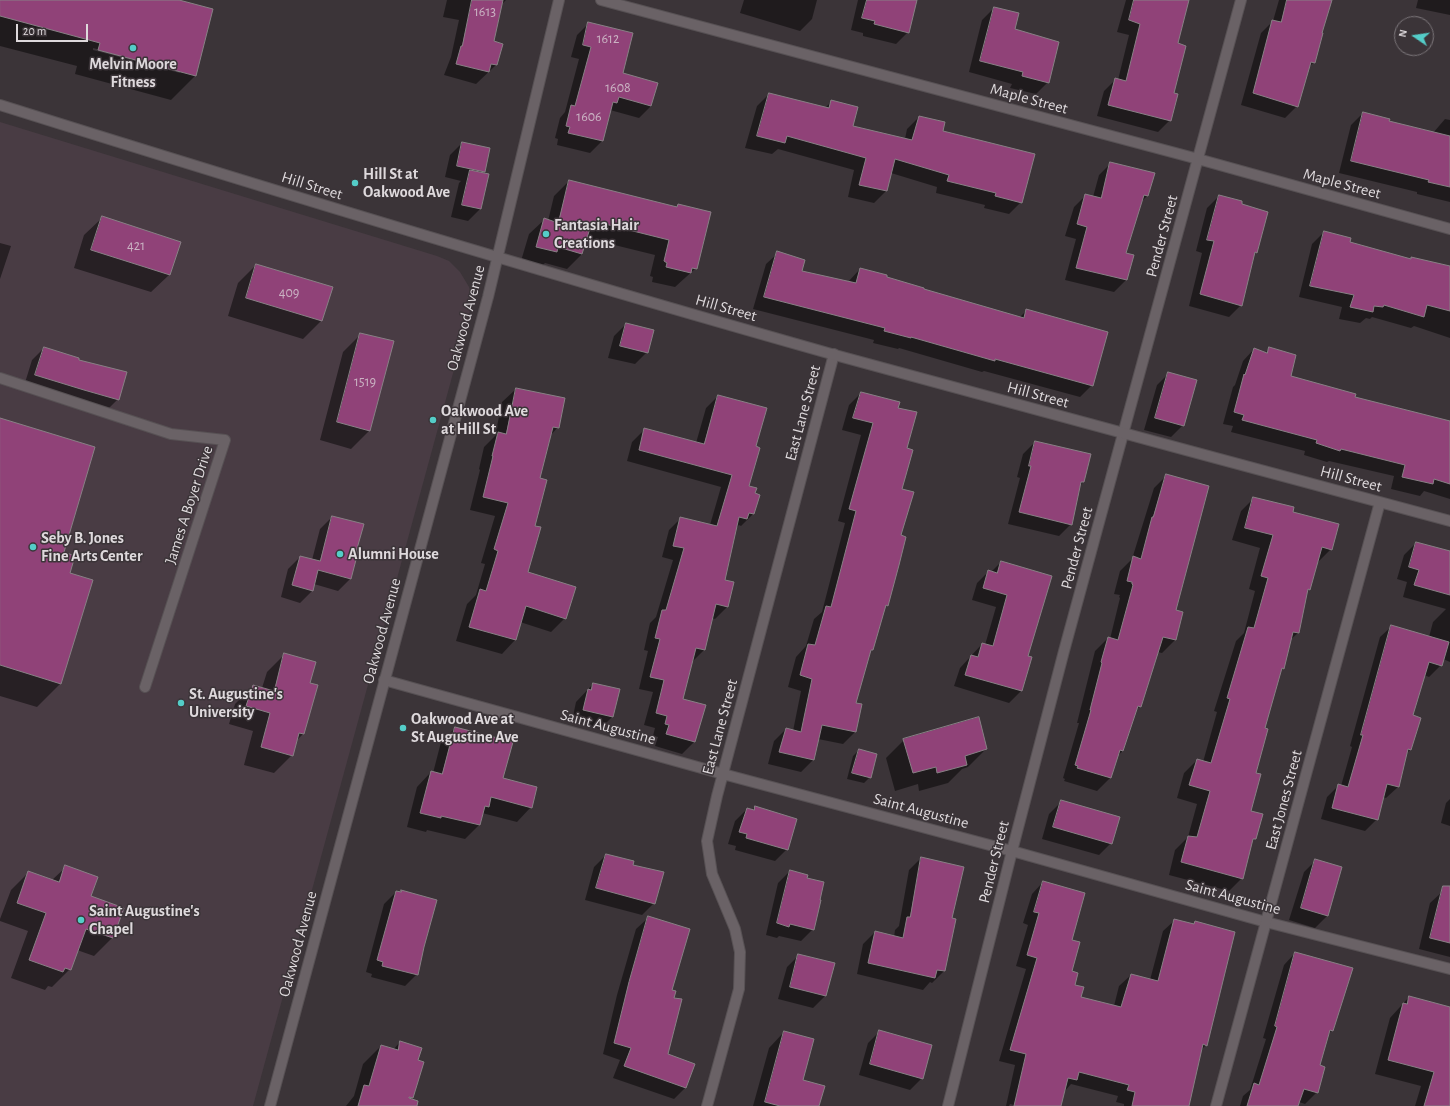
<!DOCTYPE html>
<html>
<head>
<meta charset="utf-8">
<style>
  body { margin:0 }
  #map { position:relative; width:1450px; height:1106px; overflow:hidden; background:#3b3438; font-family:"Alegreya Sans",sans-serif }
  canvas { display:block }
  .north { position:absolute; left:1394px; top:16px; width:40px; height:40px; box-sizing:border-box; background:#3b3438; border:1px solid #7c767a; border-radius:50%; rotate:283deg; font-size:11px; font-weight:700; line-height:16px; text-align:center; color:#ded9dc }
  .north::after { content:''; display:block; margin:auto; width:14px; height:18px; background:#54cdc8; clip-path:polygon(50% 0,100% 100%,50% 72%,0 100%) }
  .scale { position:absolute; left:16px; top:24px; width:72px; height:18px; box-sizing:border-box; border:2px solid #ded9dc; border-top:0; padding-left:5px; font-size:12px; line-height:14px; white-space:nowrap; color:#ded9dc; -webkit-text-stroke:3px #3b3438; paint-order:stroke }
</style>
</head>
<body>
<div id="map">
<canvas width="1450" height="1106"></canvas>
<div class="north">N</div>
<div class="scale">20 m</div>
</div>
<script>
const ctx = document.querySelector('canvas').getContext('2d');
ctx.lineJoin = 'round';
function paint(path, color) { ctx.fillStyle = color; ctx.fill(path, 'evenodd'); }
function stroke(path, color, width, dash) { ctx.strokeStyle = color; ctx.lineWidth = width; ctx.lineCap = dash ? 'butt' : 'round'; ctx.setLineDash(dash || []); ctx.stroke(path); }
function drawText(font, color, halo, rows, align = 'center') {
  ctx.font = font + ' "Alegreya Sans",sans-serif'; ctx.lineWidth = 3; ctx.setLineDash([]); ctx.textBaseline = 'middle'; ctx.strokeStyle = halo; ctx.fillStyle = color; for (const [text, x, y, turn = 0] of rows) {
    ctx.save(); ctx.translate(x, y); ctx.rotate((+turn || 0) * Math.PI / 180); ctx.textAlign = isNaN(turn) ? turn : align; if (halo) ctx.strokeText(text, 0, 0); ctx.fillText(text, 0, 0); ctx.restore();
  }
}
paint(new Path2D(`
  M0 122 437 256 449 261 460 272 469 287 473 300 253 1106H0Z`), '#493c44');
paint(new Path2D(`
  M0 0H175L212 10 195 76 171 100 75 74 77 66 0 46ZM93 48 180 71V73L93 50Z
  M447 0H506L501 5 492 42 496 65 476 84 444 75 451 57 459 20 443 17Z
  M744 0H817L812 19 800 31 740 13Z
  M858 0H916L908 32 896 44 863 36V33L851 30Z
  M1126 0H1186L1177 44 1170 120 1158 132 1097 116 1104 91 1116 79 1118 80 1129 35 1117 32Z
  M1279 0H1331L1314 62 1308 68 1297 106 1285 118 1241 105 1261 33 1273 21Z
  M1418 0H1450V15L1416 8Z
  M994 8 1014 30 1048 82 1036 94 1010 88 1012 84 969 72 982 20Z
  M589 23 622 74 651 106 639 118 610 110 602 141 590 153 557 145 558 139 555 138 560 118 565 112 579 59 571 57 577 35Z
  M769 94 825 108 832 101 851 127 905 139 907 129 919 117 942 131 1021 202 1009 214 984 208 985 205 936 193 937 187 891 173 886 191 874 203 848 197 854 170 778 149 772 154 745 148 757 106Z
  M1363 113 1388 122 1433 133 1445 119 1450 120V202L1417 194V192L1339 173 1351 125Z
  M462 143 484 172 481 174 480 209 468 221 451 217 459 183 461 181 445 177 450 155Z
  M1111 163 1147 196 1141 202 1125 254 1133 256 1126 280 1114 292 1065 280 1076 239 1065 236 1074 207 1086 195 1093 197 1099 175Z
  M569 181 676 208 678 205 696 268 675 287 652 282 653 277 650 276 655 255 586 238 582 254 567 269 545 263 541 267 521 261 529 234 544 220 548 221 554 196Z
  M1219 196 1256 252 1253 255 1241 305 1229 317 1189 306 1202 253 1196 251 1207 208Z
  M102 218 169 275 151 292 74 268 84 235Z
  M1324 232 1348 243 1410 260 1412 258 1450 268V338L1414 326 1411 328 1372 317 1370 319 1366 318 1360 323 1339 319 1342 307 1299 297 1312 244Z
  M0 243 11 246 0 279Z
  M778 253 801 272 848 282 860 269 923 290 1019 318 1027 310 1092 385 1080 397 984 371 982 372 899 348 898 349 873 343 874 340 753 309 766 264Z
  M256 265 321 321 303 339 228 316 238 283Z
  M626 324 647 352 635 364 608 358 614 336Z
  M361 334 369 431 351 449 320 440 343 352Z
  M44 348 78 361 118 399 106 411 24 386 32 360Z
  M1254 349 1265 353 1269 349 1289 376 1354 398 1450 422V499L1424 491 1420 496 1391 489 1394 476 1329 461 1327 462 1304 455 1305 451 1231 432 1233 426 1223 424 1233 387 1235 385 1243 361Z
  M1169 373 1183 425 1171 437 1144 430 1157 385Z
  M516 389 558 427 550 436 538 479 534 526 527 573 565 618 551 632 520 622 515 640 502 654 456 641 467 604 476 595 485 564 481 563 495 516 470 510 480 470 479 469 484 447 495 436 502 402Z
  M861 393 897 408 906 449 901 490 900 536 887 605 884 608 872 650 869 653 855 704 860 705 855 732 843 744 818 739 813 760 801 772 768 764 774 741 786 729 793 731 801 691 788 687 796 657 806 646 814 619 822 612 845 523 838 521 861 435 842 430 849 405Z
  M718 396 755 447 748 487 754 494 753 514 741 526 739 525 736 528 724 580 727 607 715 619 712 618 704 650 692 662 682 699 705 706 694 742 682 754 655 746 658 737 653 736 655 728 644 725 653 692 639 689 648 651 644 650 650 623 656 617 673 560 662 557 669 530 681 518 710 525 721 487 627 461 632 442 644 430 696 443 706 408Z
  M0 419 63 553 69 574 61 683 37 707 0 696Z
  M1035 442 1083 482 1080 486 1071 524 1059 536 1008 524 1020 478 1017 477 1023 454Z
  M1167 475 1175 611 1182 613 1175 640 1162 653 1157 652 1140 706 1135 711 1123 751 1116 757 1110 778 1097 791 1064 781 1065 779 1063 778 1079 723H1077L1095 651 1108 638 1110 639 1120 598 1119 597 1120 595 1114 594 1120 571 1132 559 1154 488Z
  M1254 498 1292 512 1331 549 1318 562H1317L1309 589 1306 592 1298 633 1289 641 1283 668 1281 670 1264 729 1254 773 1250 811 1255 839 1251 842 1242 878 1229 891 1169 875 1175 850 1188 837 1197 804 1177 798 1184 773 1197 760 1203 762 1217 712 1214 711 1236 641 1244 633 1255 591 1249 589 1260 548 1232 540 1241 511Z
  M332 517 355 552 357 553 350 579 338 591 314 584 312 591 300 603 281 597 288 569 300 557 312 560 320 529Z
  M1416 543 1450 553V662L1443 659 1441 665 1429 677 1424 675 1412 716 1410 750 1406 754 1398 787 1386 798 1383 797 1377 819 1365 831 1321 819 1327 797 1339 785 1341 786 1352 747 1350 746 1380 637 1392 626 1429 637 1433 622 1446 609 1403 597 1407 582 1397 579 1404 555Z
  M1001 562 1027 656 1030 658 1021 691 1009 703 954 686 960 668 982 644 985 645 996 607 972 600 977 583 989 571 991 572Z
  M285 654 309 683 316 685 303 734 296 741 292 755 274 773 244 765 253 731 229 724 235 704 253 686 262 688 267 672Z
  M593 684 612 717 600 729 572 721 576 702Z
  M455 728 502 779 531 807 517 822 482 813 479 825 465 839 427 830 426 832 407 827 417 787 431 772 433 773 441 742Z
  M904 740 986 749 968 767 962 769 948 783 919 791 918 784 895 791 886 758Z
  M859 750 870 777 864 783 847 779 853 756Z
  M1450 799V826L1441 823 1446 803Z
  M1061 802 1111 843 1099 855 1042 839 1049 814Z
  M755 807 787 849 775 861 735 850 736 846 728 844 735 821 747 809 752 810Z
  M606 855 632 865 654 903 642 915 585 900 594 867Z
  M921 858 950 919 944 971 932 983 930 982 923 990 857 974 863 944 875 932 894 937 895 930 899 926 909 870Z
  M1316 860 1327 916 1315 928 1289 920 1304 872Z
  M66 867 90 896 123 908 112 938 94 956 77 950 70 969 52 987 48 986 45 990 11 978 28 931 0 921V919L11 890 29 872 52 880Z
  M790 871 806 878 813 929 801 941 779 936 777 938 766 935 778 883Z
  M1043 882 1071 940V972L1074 986 1080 998 1114 1006 1119 986 1131 975 1150 980 1163 931 1175 920 1193 925 1195 922 1206 1045 1200 1051 1188 1106H1124V1104L1116 1102 1118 1096 1071 1084 1065 1091 1060 1106H1018L1010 1104 1009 1106H1006L1015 1065 999 1061 1026 969 1016 966 1028 925 1023 923 1032 894Z
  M402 891 423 947 417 974 405 986 371 977 372 974 366 972 384 904 396 892 400 893Z
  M1442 892 1450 894V957L1419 949 1430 903Z
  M648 918 671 991 667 1054 686 1087 674 1099 613 1078 620 1060 603 1054 617 995 636 929Z
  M1295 953 1332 1030 1328 1035 1319 1066 1317 1092 1305 1104 1299 1102 1297 1106H1240L1243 1096 1250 1090 1266 1039 1263 1038 1284 965Z
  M799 955 825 996 813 1008 778 999 787 967Z
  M1409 997 1450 1008V1106H1415L1421 1086 1375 1074 1390 1018Z
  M880 1031 922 1078 910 1090 859 1075 868 1043Z
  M784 1032 802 1081 818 1106H753L769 1048Z
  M400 1042 417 1061 423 1063 412 1098 405 1106H346L354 1096 363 1064 381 1046 393 1050Z`), '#0007');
const building = new Path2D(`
  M0 0H179L213 9 196 76 98 50 100 43 0 16Z
  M472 0H503L494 41 503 44 497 65 491 64 489 72 456 64 461 46H462Z
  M867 0H917L909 33 874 24 875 21 862 18Z
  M1134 0H1189L1178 43 1186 46 1174 93 1178 94 1171 121 1108 105 1115 78 1126 81 1140 24 1129 20Z
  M1287 0H1332L1322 33H1323L1315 63 1311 62 1298 107 1253 93 1272 20 1281 22Z
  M994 7 1019 13 1015 29 1059 42 1049 83 1022 76 1023 72 980 61Z
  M588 22 633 33 623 73 658 83 651 106 619 97 617 103 613 102 603 141 568 133 570 127 566 126 571 105 575 106 591 47 583 45Z
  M769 93 829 108 831 100 858 107 853 126 912 140 919 116 945 122 943 131 1035 154 1022 203 995 196 996 193 947 181 949 175 895 159 887 191 859 185 866 158 787 136 785 143 757 136Z
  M1363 112 1390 119 1389 121 1450 136V187L1428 182 1429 180 1351 161Z
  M462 142 490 148 485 172 457 166Z
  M1110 162 1155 173 1148 196 1144 195 1126 253 1134 255 1127 280 1076 268 1087 227 1077 224 1085 194 1101 198Z
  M470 170 489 174 481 209 462 205Z
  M569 180 677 207 678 204 711 212 697 269 692 268 691 273 666 267 667 263 664 261 669 240 597 222 596 226 591 225 582 254 558 247 557 252 536 247 544 218 558 223Z
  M1219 195 1242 201V204L1268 212 1257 253 1255 252 1242 306 1200 294 1214 241 1207 240Z
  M102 216 181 242 170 275 91 250Z
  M1324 231 1351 238 1350 242 1411 259V257L1450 266V311L1427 305 1424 317 1384 305 1383 307 1374 306 1373 312 1350 307 1354 295 1310 286Z
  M777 251 805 260 802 271 856 283 860 268 887 275V277L924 288V289L1024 318 1026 309 1108 332 1093 386 995 359V361L911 337V338L884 331 885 328 764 297Z
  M256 264 333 287 322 321 246 298Z
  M626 323 654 330 648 353 620 346Z
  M360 333 394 341 370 431 337 422Z
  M44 347 79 358V360L127 372 119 400 84 390 35 375Z
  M1269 347 1296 355 1291 376 1356 394 1355 397 1450 421V484L1434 479 1433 484 1402 477 1405 465 1341 449 1340 451 1316 443 1317 440 1242 420 1244 415 1234 412 1244 374 1245 375 1254 348 1267 353Z
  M1168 372 1197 380 1184 426 1155 418Z
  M516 388 565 398 559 428 553 427 540 478 547 480 535 526 541 527 528 572 576 587 566 619 526 606 516 640 469 627 480 589 486 591 498 551 494 549 508 503 483 497 493 456H492L498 432 506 434Z
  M861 392 900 402 898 408 917 412 907 448 913 450 902 489 914 492 901 535 906 537 899 565 888 606 886 605 873 650H871L856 703 862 704 856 732 822 725 814 760 779 752 786 728 801 732 812 679 800 675 808 644 815 645 826 606 831 607 856 511 849 509 873 423 853 418Z
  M718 395 767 408 756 446 760 448 749 486 757 488 755 493 760 495 754 514 749 513 747 519 739 517 725 580 734 582 728 607 716 604 705 650 696 648 683 699 706 705 695 742 666 734 669 725 665 724 667 716 656 713 664 680 650 677 660 639 655 638 662 610H666L684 548 673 546 680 517 717 526 732 475 639 450 644 428 704 444Z
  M0 418 95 447 64 552 75 556 70 573 93 580 61 684 0 665Z
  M1035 441 1091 454 1084 482H1081L1072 525 1019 512 1031 466H1029Z
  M1166 474 1209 486 1176 610 1183 612 1176 640 1163 637 1141 707 1138 706 1123 751 1120 750 1111 778 1077 768 1078 766 1075 765 1091 710H1090L1102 663 1101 662 1108 637 1118 640 1133 585 1132 584V582L1127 581 1133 556 1141 559 1152 517H1153Z
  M1253 497 1294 507 1293 512 1339 524 1332 550 1322 547 1310 590 1308 589 1299 633 1293 632 1284 669 1282 668 1265 728 1268 729 1256 773 1261 774 1251 811 1263 814 1256 839H1253L1243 879 1181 862 1188 836 1197 837 1210 791 1189 785 1197 759 1211 763 1230 699 1227 698 1248 627 1254 628 1268 578 1261 576 1273 535 1245 528Z
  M332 516 364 524 356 552H358L351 579 318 570 313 591 292 585 300 556 320 561Z
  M1416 542 1450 551V595L1414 585 1419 570 1409 567Z
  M1001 561 1052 576 1028 656 1032 657 1022 691 965 675 971 655 978 657 982 643 993 646 1007 595 983 588 988 570 997 573Z
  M1391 625 1449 642 1442 666 1429 662 1413 715 1421 718 1411 750 1408 749 1399 787 1387 784 1378 820 1332 808 1338 784 1348 787 1363 735H1361Z
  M284 653 316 662 310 683 318 685 304 734 299 733 293 756 261 747 270 713 246 706 253 685 274 691Z
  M593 683 620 689 613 717 583 710 588 689 591 690Z
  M979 717 987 749 965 756 967 765 937 773 936 767 913 773 903 739Z
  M455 727 513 742 503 778 537 787 532 808 491 797 489 807 485 806 480 825 441 816V818L420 813 431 771 442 774Z
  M859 749 877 754 871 778 852 773Z
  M1061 800 1120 817 1112 844 1053 827Z
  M755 806 797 819 788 850 746 838 747 834 739 832 747 808 754 810Z
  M606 854 634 861 633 865 664 872 655 904 596 888Z
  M921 857 964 867 952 918 956 919 945 971 937 970 935 978 868 963 875 931 903 938 907 917H910Z
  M1315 859 1342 867 1328 916 1301 908Z
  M65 865 98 877 91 896 124 908 113 938 86 929 71 970 65 968 63 972 29 960 46 913 17 903 28 871 59 882Z
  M790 870 808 875 807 878 824 882 820 900H821L814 930 790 924 789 927 777 923Z
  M1043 881 1085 893 1072 940 1080 942 1072 971 1078 973 1075 985 1084 987 1081 997 1121 1007 1131 974 1158 981 1174 919 1194 924 1195 921 1235 932 1207 1046 1203 1044 1189 1106H1132L1135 1092 1127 1090 1129 1085 1079 1072 1077 1080 1068 1078 1061 1106H1014L1026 1054 1010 1050 1037 958 1027 955 1039 913 1034 912Z
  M1443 886H1450V943L1430 938Z
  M401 890 437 900 424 947 418 975 382 966 383 962 377 960 396 891 401 892Z
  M648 916 690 929 672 990 676 991 674 998 682 999 668 1054 695 1064 686 1088 624 1066 631 1048 614 1043 629 982Z
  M1295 952 1353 968 1333 1031 1330 1030 1320 1065 1325 1067 1318 1093 1304 1089 1298 1106H1247L1254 1083 1259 1085 1277 1027 1275 1026Z
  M798 954 835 963 826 996 790 987Z
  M1409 996 1450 1007V1106H1424L1434 1072 1388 1060 1403 1003 1407 1004Z
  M879 1030 932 1045 923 1079 870 1064Z
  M784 1031 814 1039 803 1080 825 1086 819 1106H780L765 1102Z
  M400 1041 422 1048 418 1060 424 1062 413 1098 409 1097V1098L418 1101 417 1106H358L364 1085 369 1086 381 1045 398 1050Z`);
paint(building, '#904278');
stroke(building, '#888085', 1);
const minor = new Path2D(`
  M601 0 1198 159 1450 229
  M0 378 171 434 225 440 145 687
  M384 680 723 774 1012 851 1266 922 1450 969
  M707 1106 739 989 740 952 735 929 712 874 707 841 717 796 834 354
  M948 1106 1012 851 1064 651 1241 0`);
const tertiary = new Path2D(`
  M0 105C277 192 555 276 835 355 1040 412 1245 465 1450 521
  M270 1106 488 297 559 0
  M1216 1106 1380 502`);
stroke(minor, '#575154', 12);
stroke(tertiary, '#575154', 12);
stroke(minor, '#6a6266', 10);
stroke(tertiary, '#6a6266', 10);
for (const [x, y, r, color] of [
  [133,48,4,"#54cdc8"],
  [355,183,4,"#54cdc8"],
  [546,234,4,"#54cdc8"],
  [433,420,4,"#54cdc8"],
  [33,547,4,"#54cdc8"],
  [340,554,4,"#54cdc8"],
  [181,703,4,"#54cdc8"],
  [403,728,4,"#54cdc8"],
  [81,920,4,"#54cdc8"]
]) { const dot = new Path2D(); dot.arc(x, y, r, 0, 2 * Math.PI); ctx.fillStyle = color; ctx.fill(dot); stroke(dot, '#3b3438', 1.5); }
drawText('14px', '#cab3c3', null, [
  ["1613",485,12],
  ["1612",608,39],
  ["1608",618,88],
  ["1606",589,117],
  ["421",136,246],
  ["409",289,293],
  ["1519",365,382]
]);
drawText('bold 16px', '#ded9dc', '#3b3438', [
  ["Melvin Moore",133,64,"center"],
  ["Fitness",133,82,"center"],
  ["Hill St at",363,174],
  ["Oakwood Ave",363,192],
  ["Fantasia Hair",554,225],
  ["Creations",554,243],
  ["Oakwood Ave",441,411],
  ["at Hill St",441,429],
  ["Seby B. Jones",41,538],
  ["Fine Arts Center",41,556],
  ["Alumni House",348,554],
  ["St. Augustine's",189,694],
  ["University",189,712],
  ["Oakwood Ave at",411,719],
  ["St Augustine Ave",411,737],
  ["Saint Augustine's",89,911],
  ["Chapel",89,929]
], 'left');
drawText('16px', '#ded9dc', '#3b3438', [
  ["Maple Street",1029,99,15],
  ["Maple Street",1342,184,15],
  ["Hill Street",312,186,17],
  ["Pender Street",1162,236,-75],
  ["Hill Street",726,308,16],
  ["Oakwood Avenue",466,318,-75],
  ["Hill Street",1038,395,15],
  ["East Lane Street",803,413,-75],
  ["Hill Street",1351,479,15],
  ["James A Boyer Drive",189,505,-72],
  ["Pender Street",1077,548,-75],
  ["Oakwood Avenue",382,631,-75],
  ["Saint Augustine",608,727,15],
  ["East Lane Street",720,727,-75],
  ["East Jones Street",1284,800,-75],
  ["Saint Augustine",921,811,15],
  ["Pender Street",994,862,-76],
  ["Saint Augustine",1233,897,15],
  ["Oakwood Avenue",298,944,-75]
]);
</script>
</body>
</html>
